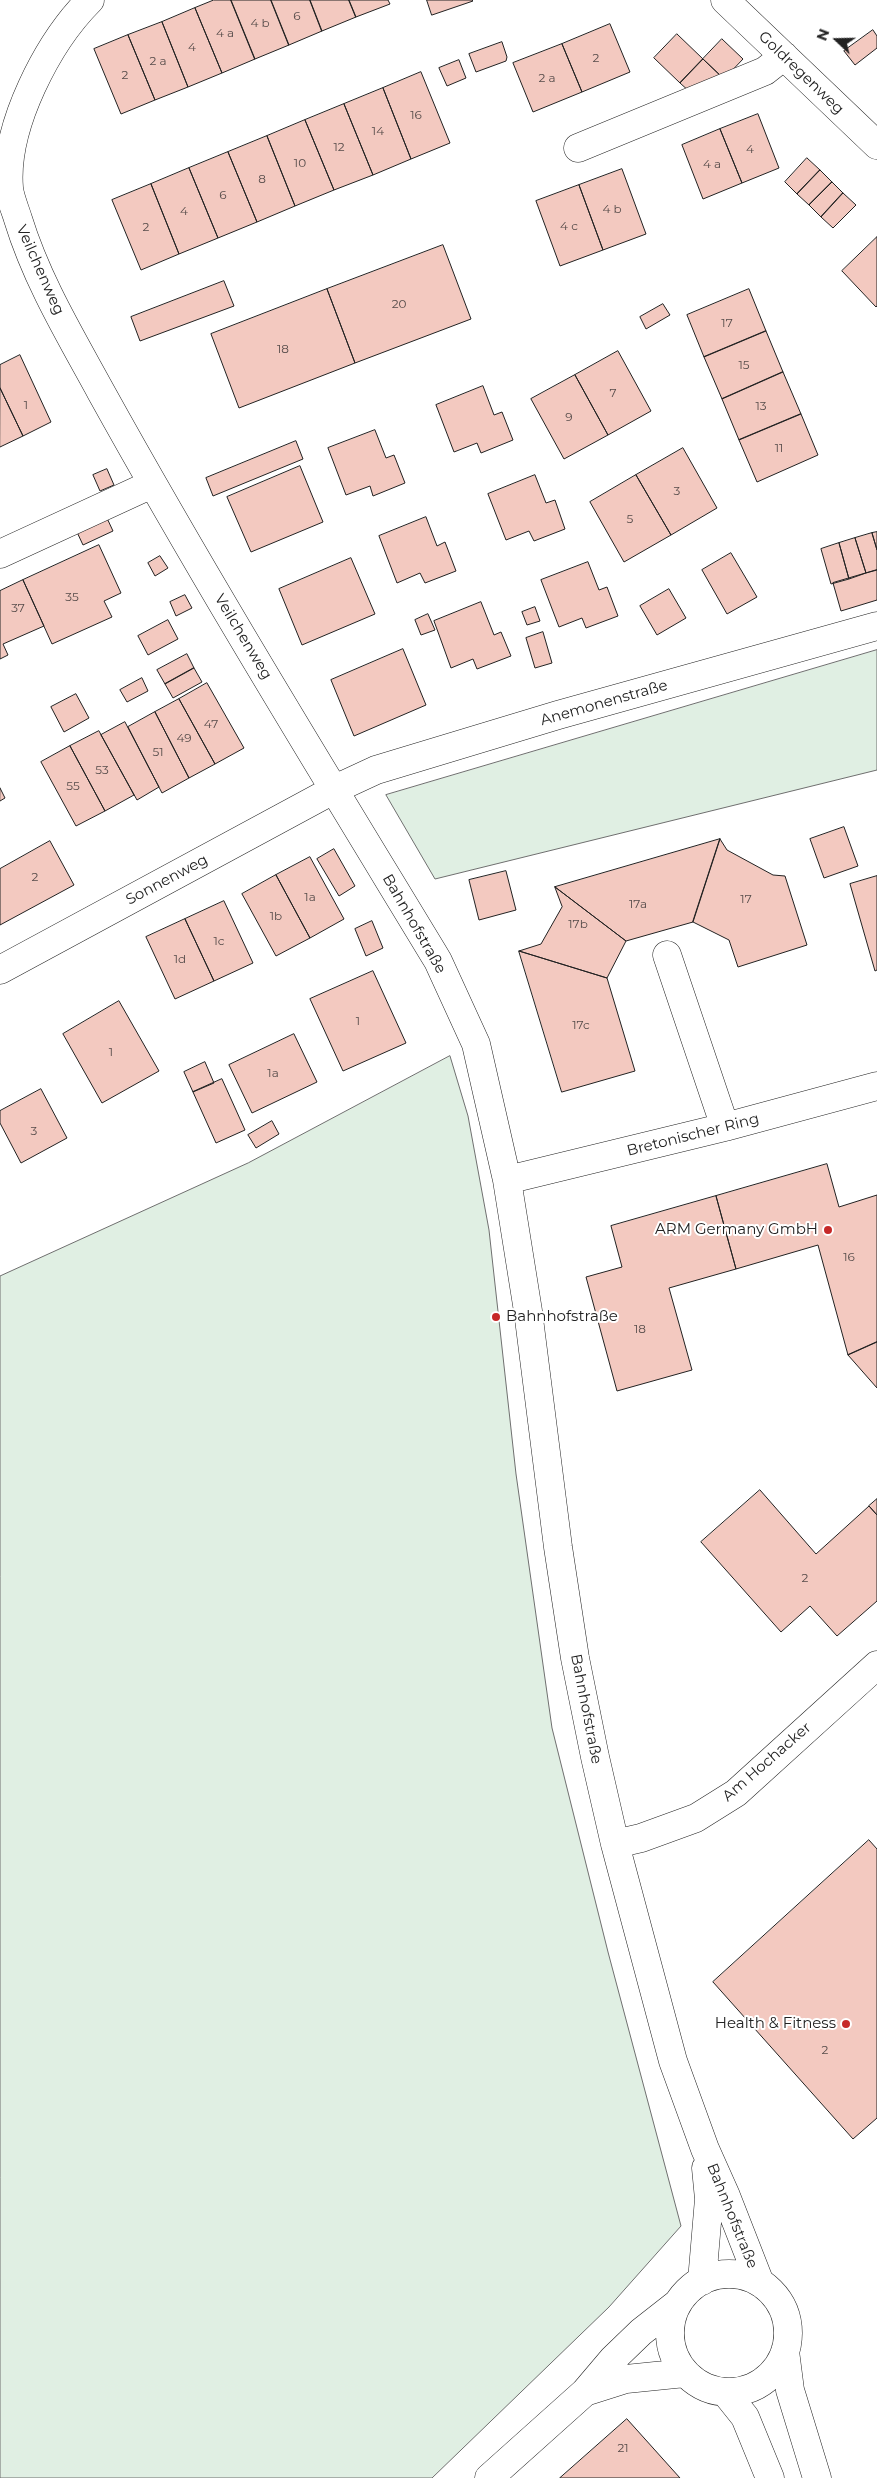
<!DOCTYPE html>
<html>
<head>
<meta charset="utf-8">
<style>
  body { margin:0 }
  #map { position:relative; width:877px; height:2478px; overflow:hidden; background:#fff; font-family:Montserrat,sans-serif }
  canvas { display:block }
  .north { position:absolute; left:812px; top:15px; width:50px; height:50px; -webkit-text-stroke:4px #fff; paint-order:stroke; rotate:291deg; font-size:14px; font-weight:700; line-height:20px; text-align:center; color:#222 }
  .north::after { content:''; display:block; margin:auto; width:18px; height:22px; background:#222; clip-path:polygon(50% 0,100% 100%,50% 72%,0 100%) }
</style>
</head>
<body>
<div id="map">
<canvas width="877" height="2478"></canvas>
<div class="north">N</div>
</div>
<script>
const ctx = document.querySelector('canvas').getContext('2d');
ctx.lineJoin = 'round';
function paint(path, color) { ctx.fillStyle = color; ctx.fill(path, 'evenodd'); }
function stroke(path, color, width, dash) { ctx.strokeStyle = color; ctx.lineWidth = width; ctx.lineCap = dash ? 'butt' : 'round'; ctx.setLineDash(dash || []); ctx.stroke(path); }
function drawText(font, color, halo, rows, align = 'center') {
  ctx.font = font + ' Montserrat,sans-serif'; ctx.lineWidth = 4; ctx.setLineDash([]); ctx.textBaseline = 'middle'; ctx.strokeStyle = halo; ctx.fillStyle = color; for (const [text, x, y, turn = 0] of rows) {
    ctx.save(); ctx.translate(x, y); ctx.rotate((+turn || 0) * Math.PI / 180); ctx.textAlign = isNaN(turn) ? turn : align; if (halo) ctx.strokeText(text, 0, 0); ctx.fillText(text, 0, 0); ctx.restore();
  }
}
const green = new Path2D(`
  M877 650V770L435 879 386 795Z
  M450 1056 468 1116 489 1230 516 1474 552 1728 608 1952 681 2226 609 2307 432 2478H0V1276L248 1163Z`);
paint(green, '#e0efe3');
stroke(green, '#6f6f6f', 1);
const building = new Path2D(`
  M214 0H231L255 59 222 73 195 8Z
  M231 0H271L289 45 255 59Z
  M271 0H310L322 31 289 45Z
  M310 0H349L356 17 322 31Z
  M349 0H388L390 4 356 17Z
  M427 0H472L473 1 432 15Z
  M195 8 222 73 188 87 162 22Z
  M162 22 188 87 155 100 128 35Z
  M610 24 630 72 582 92 562 44Z
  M873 30 877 36V48L855 65 844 51Z
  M677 34 703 59 680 83 654 58Z
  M128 35 155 100 121 114 94 49Z
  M722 39 743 59 724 79 703 59Z
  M502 42 507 57 506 61 476 72 469 54Z
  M562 44 582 92 533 112 513 63Z
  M703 59 724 79 690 92 680 83Z
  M459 60 466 78 447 86 439 68Z
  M421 72 450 143 411 159 383 88Z
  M383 88 411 159 373 175 344 104Z
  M344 104 373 175 334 190 305 120Z
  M758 114 779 168 742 183 720 129Z
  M305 120 334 190 295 206 267 136Z
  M720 129 742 183 703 199 682 145Z
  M267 136 295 206 257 222 228 152Z
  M228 152 257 222 218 238 189 168Z
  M807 158 820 170 797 194 785 182Z
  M189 168 218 238 179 254 151 184Z
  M622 169 646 234 603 250 579 185Z
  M820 170 832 182 809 205 797 194Z
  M832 182 843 193 821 217 809 205Z
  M151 184 179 254 141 270 112 200Z
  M579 185 603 250 560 266 536 201Z
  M843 193 856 205 833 228 821 217Z
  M877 237V306L876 307 842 271Z
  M443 245 471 319 355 363 327 289Z
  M224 281 234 306 140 341 131 317Z
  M327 289 355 363 239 408 211 334Z
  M749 289 766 331 704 357 687 315Z
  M663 304 670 315 646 329 640 317Z
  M766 331 783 372 722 399 704 357Z
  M618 351 651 411 608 435 575 375Z
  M20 355 51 422 23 436 0 388V365Z
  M783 372 801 414 739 440 722 399Z
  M575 375 608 435 564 459 531 399Z
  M483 386 494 415 502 412 513 440 481 453 477 443 454 452 436 405Z
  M0 388 23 436 0 447Z
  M801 414 818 455 757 482 739 440Z
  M375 430 386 458 394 455 405 483 373 496 370 486 346 495 328 448Z
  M296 441 303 459 213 496 206 478Z
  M683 448 717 508 671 535 636 475Z
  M300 466 323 522 251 552 227 497Z
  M107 469 114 485 100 491 93 475Z
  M535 475 546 503 555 500 565 529 534 541 529 531 506 540 488 494Z
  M636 475 671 535 624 562 590 502Z
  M106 516 113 531 83 545 76 530Z
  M426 517 437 546 445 542 456 571 425 583 420 573 397 583 379 536Z
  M877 532V550L872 533Z
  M872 533 877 550V570L866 573 855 538Z
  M855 538 866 573 849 579 839 543Z
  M839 543 849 579 831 584 821 549Z
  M99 545 121 593 104 601 112 617 52 644 23 580Z
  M731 553 757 597 727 614 702 570Z
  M160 556 168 568 155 576 148 563Z
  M351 558 375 614 302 645 279 589Z
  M588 562 599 590 607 587 618 616 586 628 582 618 559 627 541 580Z
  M877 570V600L841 611 833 583Z
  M23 580 44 626 3 644 8 655 0 659V591Z
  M669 589 686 618 657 635 640 606Z
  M185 595 192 608 176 616 170 602Z
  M481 602 494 635 501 632 511 656 477 669 473 659 451 668 434 621Z
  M535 607 540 621 527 625 522 612Z
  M428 614 435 630 421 635 415 620Z
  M168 620 178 639 148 655 138 636Z
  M543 632 552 663 535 668 526 638Z
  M403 649 426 705 354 736 331 680Z
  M187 654 194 668 165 684 157 670Z
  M194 668 202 682 173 698 165 684Z
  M142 678 148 691 127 702 120 690Z
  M207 683 244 748 215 764 179 699Z
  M76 694 89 718 64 732 51 707Z
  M179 699 215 764 189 778 155 712Z
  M155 712 189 778 162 793 128 727Z
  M125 722 159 787 137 800 101 735Z
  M99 731 134 795 105 811 70 746Z
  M70 746 105 811 76 826 41 762Z
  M0 788 5 798 0 801Z
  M844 827 858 866 824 878 810 839Z
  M720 839 727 850 773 875 785 876 807 945 738 967 729 940 693 922Z
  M720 839 693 922 626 941 555 887Z
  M50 841 74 885 0 925V869Z
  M334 849 355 886 339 896 317 859Z
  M310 857 344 919 310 938 276 875Z
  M506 871 516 910 479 920 469 880Z
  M276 875 310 938 276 956 242 894Z
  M877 876V970L875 971 850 884Z
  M555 887 626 941 607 978 519 951 541 944 562 907Z
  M224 901 253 963 214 981 185 919Z
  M185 919 214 981 175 999 146 937Z
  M372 921 383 948 366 956 355 929Z
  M519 951 607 978 635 1071 562 1092Z
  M373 971 406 1043 343 1071 310 999Z
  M119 1001 159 1071 102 1103 63 1034Z
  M294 1034 317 1082 252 1113 229 1065Z
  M205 1062 214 1083 193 1092 184 1072Z
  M222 1079 245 1130 216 1143 193 1092Z
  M41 1089 67 1138 21 1163 0 1123V1111Z
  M272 1121 279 1134 256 1148 248 1135Z
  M827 1164 839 1207 877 1195V1342L848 1355 818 1245 736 1269 716 1196Z
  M716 1196 736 1269 669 1288 692 1370 617 1391 586 1277 622 1267 611 1226Z
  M877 1342V1388L848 1355Z
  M760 1490 816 1554 869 1506 877 1515V1601L837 1636 810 1606 781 1632 701 1542Z
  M877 1499V1515L869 1506Z
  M869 1840 877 1849V2118L853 2139 713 1982Z
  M627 2419 680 2478H560Z`);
paint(building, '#f3c9c0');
stroke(building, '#222', 1);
const minor = new Path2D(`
  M90 0C48 42 4 126 9 188 10 198 15 209 18 219 37 281 71 337 101 392 208 585 324 773 438 961L476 1044 507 1180 528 1311 558 1547 575 1658 595 1757 615 1844 673 2061 705 2149 726 2196 760 2283
  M725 0 877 145
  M578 148 765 71 784 56
  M0 554 152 484
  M667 955 725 1127
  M0 970 335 789 376 770 558 715 877 626
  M507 1180 725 1127 877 1086
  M615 1844 641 1838 696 1818 736 1793 877 1665
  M670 2333a59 59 0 1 1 118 0a59 59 0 1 1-118 0Z
  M702 2281 709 2199 706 2168
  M785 2351 790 2390 817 2478
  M585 2392 626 2379 685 2373
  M725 2392 745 2417 770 2478
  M489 2478 585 2392 613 2359 641 2332 678 2303`);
stroke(minor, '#222', 29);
stroke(minor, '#fff', 28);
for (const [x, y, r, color] of [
  [828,1230,5,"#c62828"],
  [496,1317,5,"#c62828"],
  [846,2024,5,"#c62828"]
]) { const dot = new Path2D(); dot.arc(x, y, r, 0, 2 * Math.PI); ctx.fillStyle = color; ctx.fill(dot); stroke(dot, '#fff', 2); }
drawText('12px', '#564c4a', null, [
  ["6",297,16],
  ["4 b",260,23],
  ["4 a",225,33],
  ["4",192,47],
  ["2",596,58],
  ["2 a",158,61],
  ["2",125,75],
  ["2 a",547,78],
  ["16",416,115],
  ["14",378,131],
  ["12",339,147],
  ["4",750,149],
  ["10",300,163],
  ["4 a",712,164],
  ["8",262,179],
  ["6",223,195],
  ["4 b",612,209],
  ["4",184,211],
  ["4 c",569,226],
  ["2",146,227],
  ["20",399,304],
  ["17",727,323],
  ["18",283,349],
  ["15",744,365],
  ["7",613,393],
  ["1",26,405],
  ["13",761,406],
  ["9",569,417],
  ["11",779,448],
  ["3",677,491],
  ["5",630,519],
  ["35",72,597],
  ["37",18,608],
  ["47",211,724],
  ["49",184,738],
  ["51",158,752],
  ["53",102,770],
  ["55",73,786],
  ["2",35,877],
  ["1a",310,897],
  ["17",746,899],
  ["17a",638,904],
  ["1b",276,916],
  ["17b",578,924],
  ["1c",219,941],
  ["1d",180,959],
  ["1",358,1021],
  ["17c",581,1025],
  ["1",111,1052],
  ["1a",273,1073],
  ["3",34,1131],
  ["16",849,1257],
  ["18",640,1329],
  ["2",805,1578],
  ["2",825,2050],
  ["21",623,2448]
]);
drawText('15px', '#222', '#fff', [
  ["Goldregenweg",801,73,44],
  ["Veilchenweg",40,270,66],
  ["Veilchenweg",243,637,59],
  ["Anemonenstraße",604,703,-16],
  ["Sonnenweg",167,880,-28],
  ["Bahnhofstraße",414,924,60],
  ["Bretonischer Ring",693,1135,-14],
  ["Bahnhofstraße",586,1709,79],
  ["Am Hochacker",767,1762,-41],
  ["Bahnhofstraße",732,2216,68]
]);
drawText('15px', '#222', '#fff', [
  ["ARM Germany GmbH",818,1230],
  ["Bahnhofstraße",506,1317,"left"],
  ["Health & Fitness",836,2024]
], 'right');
</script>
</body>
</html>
